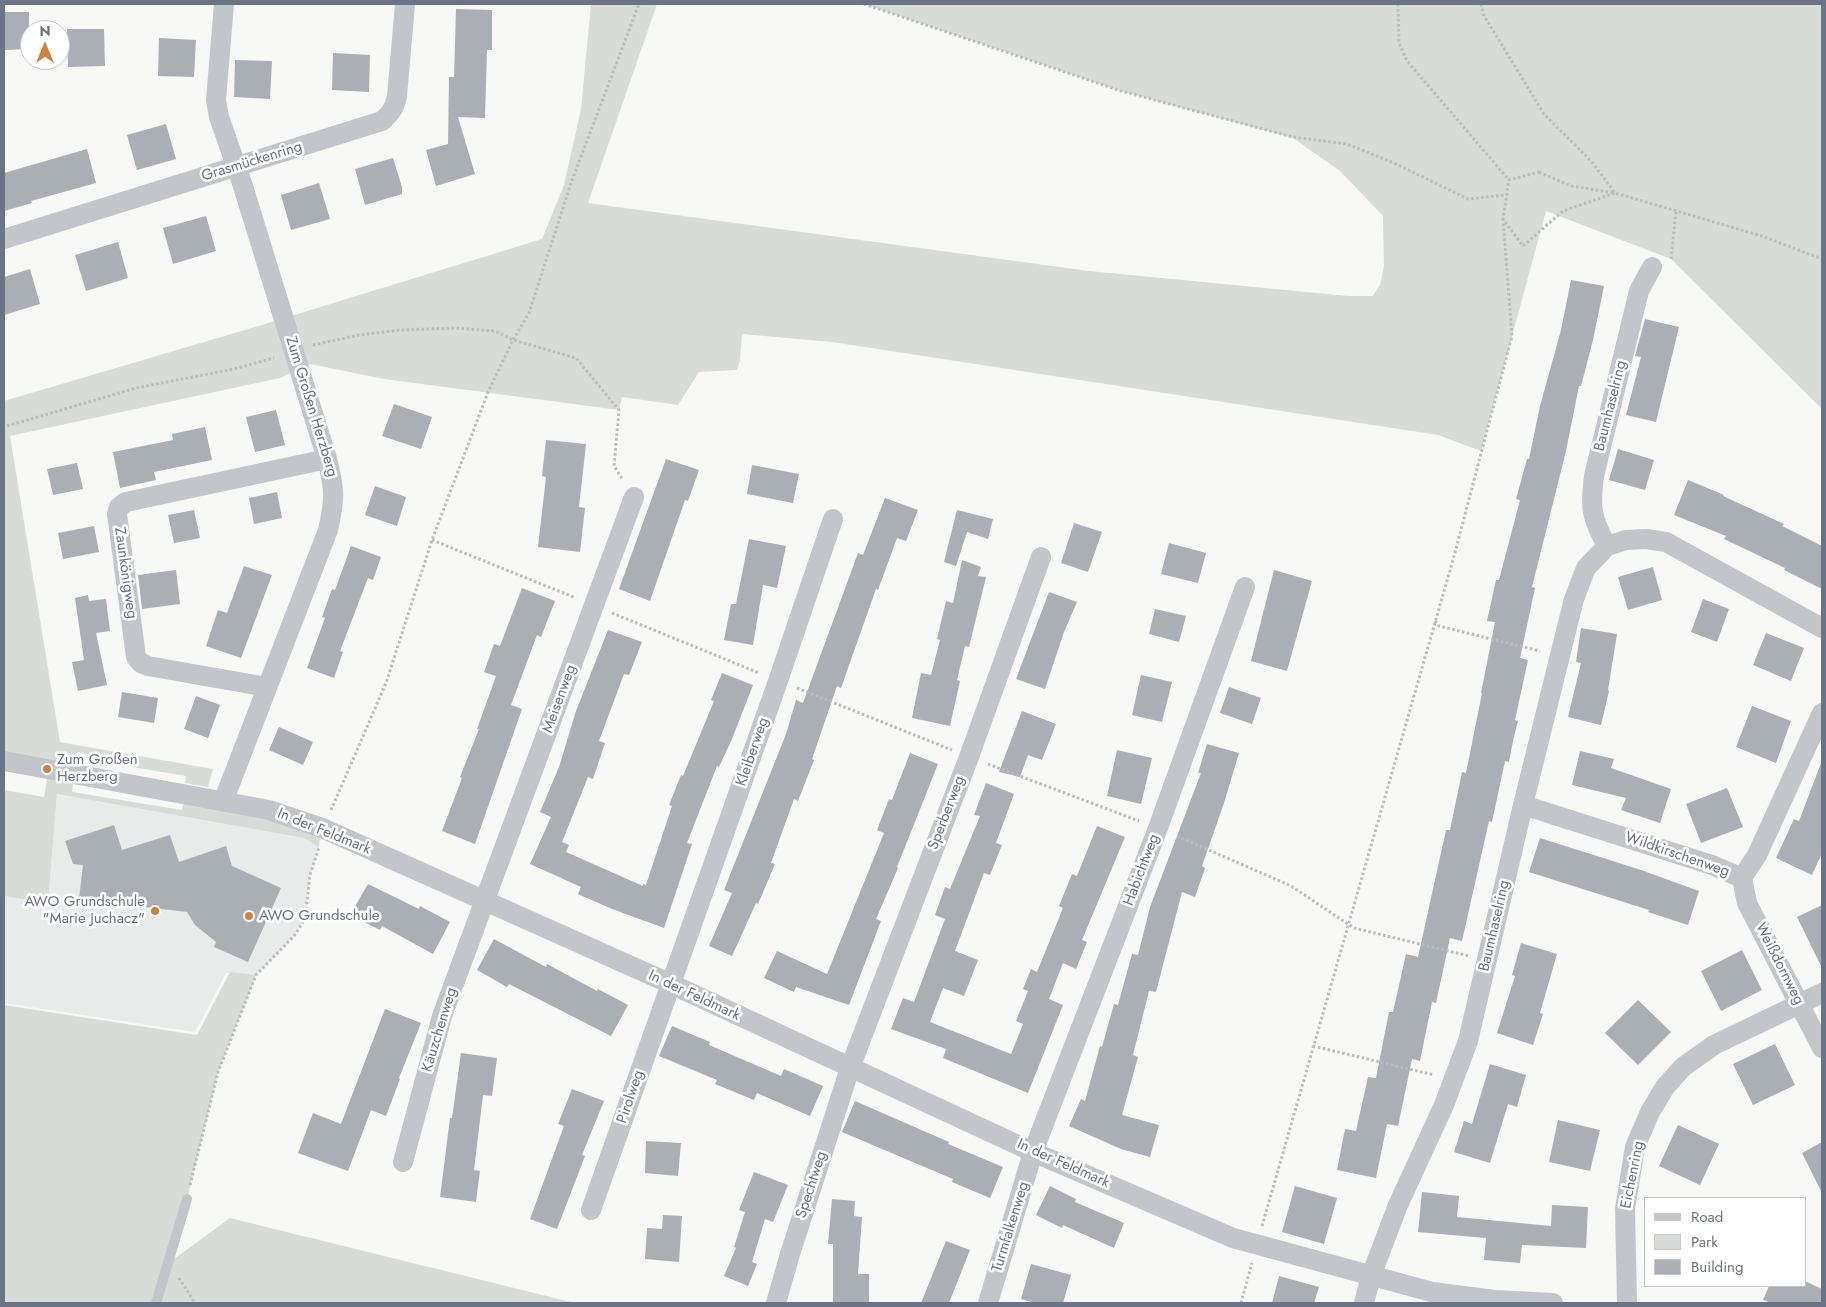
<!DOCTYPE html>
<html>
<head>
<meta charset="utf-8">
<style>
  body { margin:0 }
  #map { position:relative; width:1826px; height:1307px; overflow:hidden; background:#f8f8f6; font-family:Jost,sans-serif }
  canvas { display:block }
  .frame { position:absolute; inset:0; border:5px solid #6b7484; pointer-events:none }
  .legend { position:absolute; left:1644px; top:1197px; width:162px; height:90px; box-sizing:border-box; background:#fff; border:1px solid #c4c7ce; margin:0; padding:6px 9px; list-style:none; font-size:15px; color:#6b7484 }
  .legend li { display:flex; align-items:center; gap:10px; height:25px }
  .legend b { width:25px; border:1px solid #c4c7ce }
  .north { position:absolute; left:20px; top:20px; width:50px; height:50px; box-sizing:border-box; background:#fff; border:1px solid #c4c7ce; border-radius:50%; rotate:0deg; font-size:14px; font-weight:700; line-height:20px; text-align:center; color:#6b7484 }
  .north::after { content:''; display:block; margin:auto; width:18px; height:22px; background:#d07f3f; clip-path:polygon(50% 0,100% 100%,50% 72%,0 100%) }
</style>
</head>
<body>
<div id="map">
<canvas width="1826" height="1307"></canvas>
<div class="frame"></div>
<ul class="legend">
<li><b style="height:6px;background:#c2c5c9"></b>Road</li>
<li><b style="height:14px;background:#d7ddd6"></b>Park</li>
<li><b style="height:14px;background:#aaafb6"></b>Building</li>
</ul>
<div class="north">N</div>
</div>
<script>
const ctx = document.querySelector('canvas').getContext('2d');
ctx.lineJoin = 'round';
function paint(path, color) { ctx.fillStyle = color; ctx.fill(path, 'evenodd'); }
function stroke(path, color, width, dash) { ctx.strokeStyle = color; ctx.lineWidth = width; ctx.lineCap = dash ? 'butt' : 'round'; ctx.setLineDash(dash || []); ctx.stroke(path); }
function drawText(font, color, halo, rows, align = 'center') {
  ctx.font = font + ' Jost,sans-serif'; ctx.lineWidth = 5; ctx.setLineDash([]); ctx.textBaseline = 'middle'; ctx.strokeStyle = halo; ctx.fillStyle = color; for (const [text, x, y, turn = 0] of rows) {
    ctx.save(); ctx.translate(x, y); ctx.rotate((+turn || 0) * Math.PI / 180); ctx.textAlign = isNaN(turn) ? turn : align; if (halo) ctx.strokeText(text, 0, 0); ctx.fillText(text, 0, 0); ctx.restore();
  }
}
paint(new Path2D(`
  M57 794 304 838 319 847 310 875 305 919 294 936 256 975 226 973 195 1032 4 1003V896L48 904Z`), '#e9eaea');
paint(new Path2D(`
  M591 4H657L588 203 1089 271 1348 296H1373L1380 285 1384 266 1383 216 1340 171 1293 138 1121 91 864 4H1822V409L1671 259 1546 211 1481 451 1438 435 832 342 742 334 740 360 737 370 699 372 678 405 622 397 619 410 384 379 310 364 280 378 10 436 60 742 213 769 208 787 185 783 186 776 108 763V758L77 752 75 764 4 752V401L265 324 542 239 564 185 581 109Z
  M47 779 73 783 72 792 182 810 184 802 268 817 320 838 319 847 304 838 57 794 48 904 4 896V790L44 797Z
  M230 972 256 975 218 1072 187 1199 170 1262 230 1218 575 1303H4V1005L197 1035Z`), '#d7ddd6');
paint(new Path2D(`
  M456 9 492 10V50H487L485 118 458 117 475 174 436 186 426 150 448 144 449 77H454Z
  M4 12H29V49L4 50Z
  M67 29H104L105 66 68 67Z
  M159 38 196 40 194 77 158 76Z
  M333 53 370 55 369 92 332 90Z
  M235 60 272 61 270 99 234 97Z
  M166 124 176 159 137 170 127 135Z
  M87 149 96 183 31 201 32 203 4 211V173Z
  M393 158 402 187V194L365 205 355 169Z
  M319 183 330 219 291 230 281 195Z
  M206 216 216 251 173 264 163 228Z
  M118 242 128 278 86 291 75 255Z
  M30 269 40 304 4 315V277Z
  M1571 280 1604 286 1593 340 1581 386H1579L1566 451 1532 587 1535 588 1520 658 1528 660 1515 720 1518 721 1513 741 1509 762 1505 761 1492 822 1489 821 1462 941 1450 938 1436 1003 1432 1002 1420 1061 1412 1059 1398 1126 1387 1124 1376 1178 1337 1170 1345 1129 1356 1131 1368 1077 1376 1078 1389 1012H1393L1406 954 1418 957 1446 830H1450L1462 772 1466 773 1482 693H1481L1495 622 1487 621 1496 580H1499L1520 500 1516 499 1527 459H1529L1540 406 1561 330Z
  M1645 319 1679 327 1656 422 1626 415 1641 357 1635 356Z
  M394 404 432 417 421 449 382 436Z
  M276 410 285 445 255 452 246 417Z
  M205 427 212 460 154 472 156 480 120 488 113 452 173 440 172 434Z
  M546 440 586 444 579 507 585 508 580 552 538 547 546 477 542 476Z
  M1618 449 1654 460 1645 490 1609 480Z
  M666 459 699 470 688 501 685 500 650 601 619 589Z
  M77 463 83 489 53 495 47 469Z
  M752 465 799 474 793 503 747 494Z
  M1688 480 1724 495 1723 496 1784 524 1782 526 1822 546V589L1784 570 1785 568 1724 539 1726 536 1674 515Z
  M375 486 406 497 397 526 365 515Z
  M277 492 282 518 254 524 249 498Z
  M885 498 918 510 906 541 897 538 878 590 876 589 841 688 837 686 812 759 814 760 798 801 794 799 771 863 775 864 758 904 756 903 732 956 709 946 732 893 724 890 786 734 796 700 803 703 858 553 863 555Z
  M194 510 200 538 174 543 168 515Z
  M957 510 993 519 988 539 967 532 956 566 944 562Z
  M1074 523 1102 532 1088 572 1061 563Z
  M94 526 99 552 63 559 58 533Z
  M749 539 786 546 777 588 763 585 753 645 724 640 731 604H736Z
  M1169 543 1206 553 1198 583 1161 574Z
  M351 546 381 557 373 580 368 578 340 651 343 652 334 678 307 668 325 618 322 617 332 589 335 590Z
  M962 560 981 567 978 576 986 577 969 647 965 646 957 680 960 681 950 726 912 718 921 673 931 675 940 640 937 639 946 601 953 603Z
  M244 566 272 575 241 658 206 646 218 610 227 613Z
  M1653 567 1662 600 1628 610 1618 577Z
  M176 570 180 604 142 609 138 575Z
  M1274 570 1312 581 1287 671 1251 661Z
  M522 588 555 601 541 637 537 635 511 705 522 709 475 844 442 831 462 778 460 777 479 729H477L496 676 484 672 494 644 500 646Z
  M1049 592 1077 602 1064 632 1045 689 1016 679Z
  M88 595 89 601 106 599 110 631 96 633 107 685 78 691 72 662 84 660 75 598Z
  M1703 599 1729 609 1717 642 1691 632Z
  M1155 609 1186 616 1179 642 1149 634Z
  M1581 628 1617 634 1608 690 1609 691 1601 725 1568 717 1581 663 1576 662Z
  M608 630 642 642 629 675 624 674 599 741 605 743 593 779 588 777 562 842 569 845 566 852 643 886V884L646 885 672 806 669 805 681 775 683 776 714 701 711 700 722 673 753 685 732 739 719 767 717 766 687 843 692 844 664 928 612 909 578 894 581 887 530 864 551 817 540 812 559 767 576 711Z
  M1766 633 1804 648 1791 681 1753 665Z
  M1141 675 1172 682 1162 722 1132 715Z
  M1229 687 1261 698 1252 724 1220 713Z
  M122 692 158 698 154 723 118 717Z
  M196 696 220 705 208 738 184 729Z
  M1752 706 1791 721 1776 763 1736 747Z
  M1022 711 1056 724 1042 760 1028 755 1020 777 999 772Z
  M279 727 313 742 303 765 269 750Z
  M1207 744 1239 753 1224 803 1202 866 1205 868 1195 897 1182 892 1156 992 1149 991 1133 1055 1138 1057 1122 1115 1159 1125 1150 1157 1121 1149 1069 1126 1081 1099 1085 1101 1100 1046 1102 1047 1114 1004 1118 1005 1132 954 1138 955 1150 907 1201 773H1198Z
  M1117 750 1152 758 1141 804 1107 796Z
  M1580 751 1614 759 1611 768 1671 789 1660 823 1621 810 1626 798 1572 785Z
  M910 753 938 764 897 867 898 868 876 919 881 921 849 1005 796 987 794 992 764 978 777 951 827 974 884 833 877 830 889 799 892 800Z
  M1821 763 1822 764V853L1812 875 1776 858 1794 819 1799 821Z
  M986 783 1014 794 996 843 1002 845 990 875 984 873 955 951 978 960 964 996 943 988 930 1022 1011 1054 1023 1024 1016 1021 1028 991 1023 989 1031 969 1037 972 1063 908 1059 906 1072 874 1077 876 1097 826 1125 837 1082 940 1087 942 1076 969 1063 963 1049 999 1063 1005 1028 1093 943 1058 946 1049 891 1029 903 998 914 1002 945 919 935 915 945 887 950 889 980 816 974 815Z
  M1727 788 1743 827 1701 843 1686 804Z
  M114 825 122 850 170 835 179 862 226 846 232 866 281 888 248 962 214 947 216 942 195 925 187 912 79 899 83 865 73 864 65 841Z
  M1540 838 1641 870 1699 891 1688 925 1648 912 1649 910 1529 872Z
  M368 884 419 909 420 906 450 922 433 954 382 926 380 930 350 915Z
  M1822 905V968L1797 917Z
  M494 939 546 967 547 964 597 991 598 989 628 1005 611 1036 509 984 507 987 477 970Z
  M1521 943 1557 954 1540 1013 1543 1014 1533 1045 1497 1033 1515 976 1512 975Z
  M1742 950 1762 990 1721 1011 1701 971Z
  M1638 1000 1671 1032 1638 1065 1605 1033Z
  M385 1009 421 1023 399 1078 400 1079 386 1116 371 1110 348 1171 298 1153 313 1113 341 1124Z
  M672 1026 710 1042 709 1045 781 1076 784 1069 823 1086 810 1116 757 1093 754 1100 715 1084 717 1080 659 1056Z
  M1775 1044 1795 1085 1753 1105 1733 1064Z
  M461 1053 497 1058 492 1096 483 1095 474 1170 480 1171 476 1202 440 1197 450 1118H452Z
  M1490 1064 1526 1075 1517 1107 1508 1104 1490 1163 1454 1152 1464 1121 1472 1124Z
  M572 1089 604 1101 582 1155 585 1156 557 1229 530 1219 564 1126 558 1124Z
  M855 1101 949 1142 948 1144 1003 1167 990 1198 952 1182 953 1179 842 1132Z
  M1558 1120 1600 1130 1590 1171 1549 1162Z
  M1678 1125 1719 1144 1700 1185 1659 1166Z
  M646 1141 681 1143 678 1176 645 1173Z
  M1822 1142V1193L1802 1153Z
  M754 1172 788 1185 773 1222 765 1219 752 1262 757 1264 748 1286 724 1276 736 1248 734 1247 745 1212 739 1210Z
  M1050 1186 1076 1199 1075 1202 1124 1223 1114 1248 1063 1225 1062 1228 1036 1215Z
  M1295 1186 1337 1198 1324 1244 1282 1232Z
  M1422 1192 1459 1196 1457 1217 1551 1226 1552 1205 1588 1207 1586 1248 1522 1245 1520 1263 1484 1260 1486 1238 1418 1232Z
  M832 1199 855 1201 854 1216 862 1217 858 1274H869V1303H833V1244H828Z
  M663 1215 682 1216 679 1262 645 1259 647 1228 662 1229Z
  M946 1241 970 1250 949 1303H921Z
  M1031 1264 1071 1275 1063 1303H1035L1021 1299Z
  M1279 1276 1319 1287 1314 1303H1272Z
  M1805 1281 1822 1289V1303H1772L1763 1300 1769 1286H1805Z`), '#aaafb6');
stroke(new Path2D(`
  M864 4 1121 91 1293 137 1347 144 1394 163 1468 199 1506 195
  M1398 4 1399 43 1407 61 1509 180
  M1481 4 1483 14 1544 114 1591 161 1615 193 1762 236 1822 259
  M1539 172 1571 186 1615 193 1563 211 1523 246 1503 219 1509 180Z
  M1671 259 1676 211
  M313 345 359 335 400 330 456 328 495 331 513 340 576 358 619 410 614 466 623 480
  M7 426 136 388 234 369 274 358
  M432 540 576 598
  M612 613 759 673
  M1435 621 1439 626 1540 651
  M797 688 952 750
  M988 764 1139 821
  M331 810 386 683 432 540 488 392 513 340 529 313 571 183 639 4
  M1177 836 1291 886 1354 928 1469 956
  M1313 1046 1434 1075
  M190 1185 218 1072 256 975 294 936 305 919 310 875 319 847
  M1262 1226 1453 560 1512 336 1503 219
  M179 1278 195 1303
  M1241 1303 1252 1263`), '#babcbf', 3, [2.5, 2.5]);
stroke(new Path2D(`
  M156 1303 187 1199`), '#c2c5c9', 10);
stroke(new Path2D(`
  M4 239 382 121C391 113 395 107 397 96L405 4
  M1607 546C1591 517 1590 508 1594 476L1639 291 1652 267
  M267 687 148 666 141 663 136 657 117 514 119 507 126 502 327 459
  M4 761 269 810 322 828 671 984 1033 1152 1233 1238 1432 1292 1495 1300 1553 1303
  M223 802 328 530C335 499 335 490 327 459L242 183 219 117 216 100 224 4
  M1523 805 1712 865 1742 878
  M1742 878 1747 903 1822 1048
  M1742 878 1757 855 1822 713
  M403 1162 442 1016 634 497
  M591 1210 778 681 833 519
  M776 1303 790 1254 850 1068 969 757 1041 557
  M988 1303 1033 1152 1158 828 1245 587
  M1364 1303 1371 1276 1398 1205 1444 1105 1468 1041 1523 805 1574 599 1586 568 1607 546 1626 540 1646 539 1666 542 1822 628
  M1627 1303 1625 1209 1635 1147 1650 1112 1665 1087 1683 1067 1714 1045 1822 993`), '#c2c5c9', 20);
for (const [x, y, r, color] of [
  [47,769,5,"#d07f3f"],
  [155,911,5,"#d07f3f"],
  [249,916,5,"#d07f3f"]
]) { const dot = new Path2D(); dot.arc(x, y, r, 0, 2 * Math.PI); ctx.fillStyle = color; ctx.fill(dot); stroke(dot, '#fff', 2); }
drawText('15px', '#6b7484', '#fff', [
  ["Grasmückenring",252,162,-17],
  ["Baumhaselring",1611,406,-76],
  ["Zum Großen Herzberg",311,407,73],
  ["Zaunkönigweg",125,573,82],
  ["Meisenweg",560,699,-70],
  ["Kleiberweg",753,752,-71],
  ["Sperberweg",947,813,-69],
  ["In der Feldmark",324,832,22],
  ["Wildkirschenweg",1677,855,19],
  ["Habichtweg",1142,870,-69],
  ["Baumhaselring",1495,926,-77],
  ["Weißdornweg",1779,964,63],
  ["In der Feldmark",694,996,25],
  ["Käuzchenweg",440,1030,-73],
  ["Pirolweg",631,1097,-71],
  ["In der Feldmark",1063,1164,24],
  ["Eichenring",1633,1175,-79],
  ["Spechtweg",812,1185,-72],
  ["Turmfalkenweg",1011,1227,-73]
]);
drawText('15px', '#6b7484', '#fff', [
  ["Zum Großen",57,760],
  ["Herzberg",57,777],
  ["AWO Grundschule",145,902,"right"],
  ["\"Marie Juchacz\"",145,919,"right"],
  ["AWO Grundschule",259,916]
], 'left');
</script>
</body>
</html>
